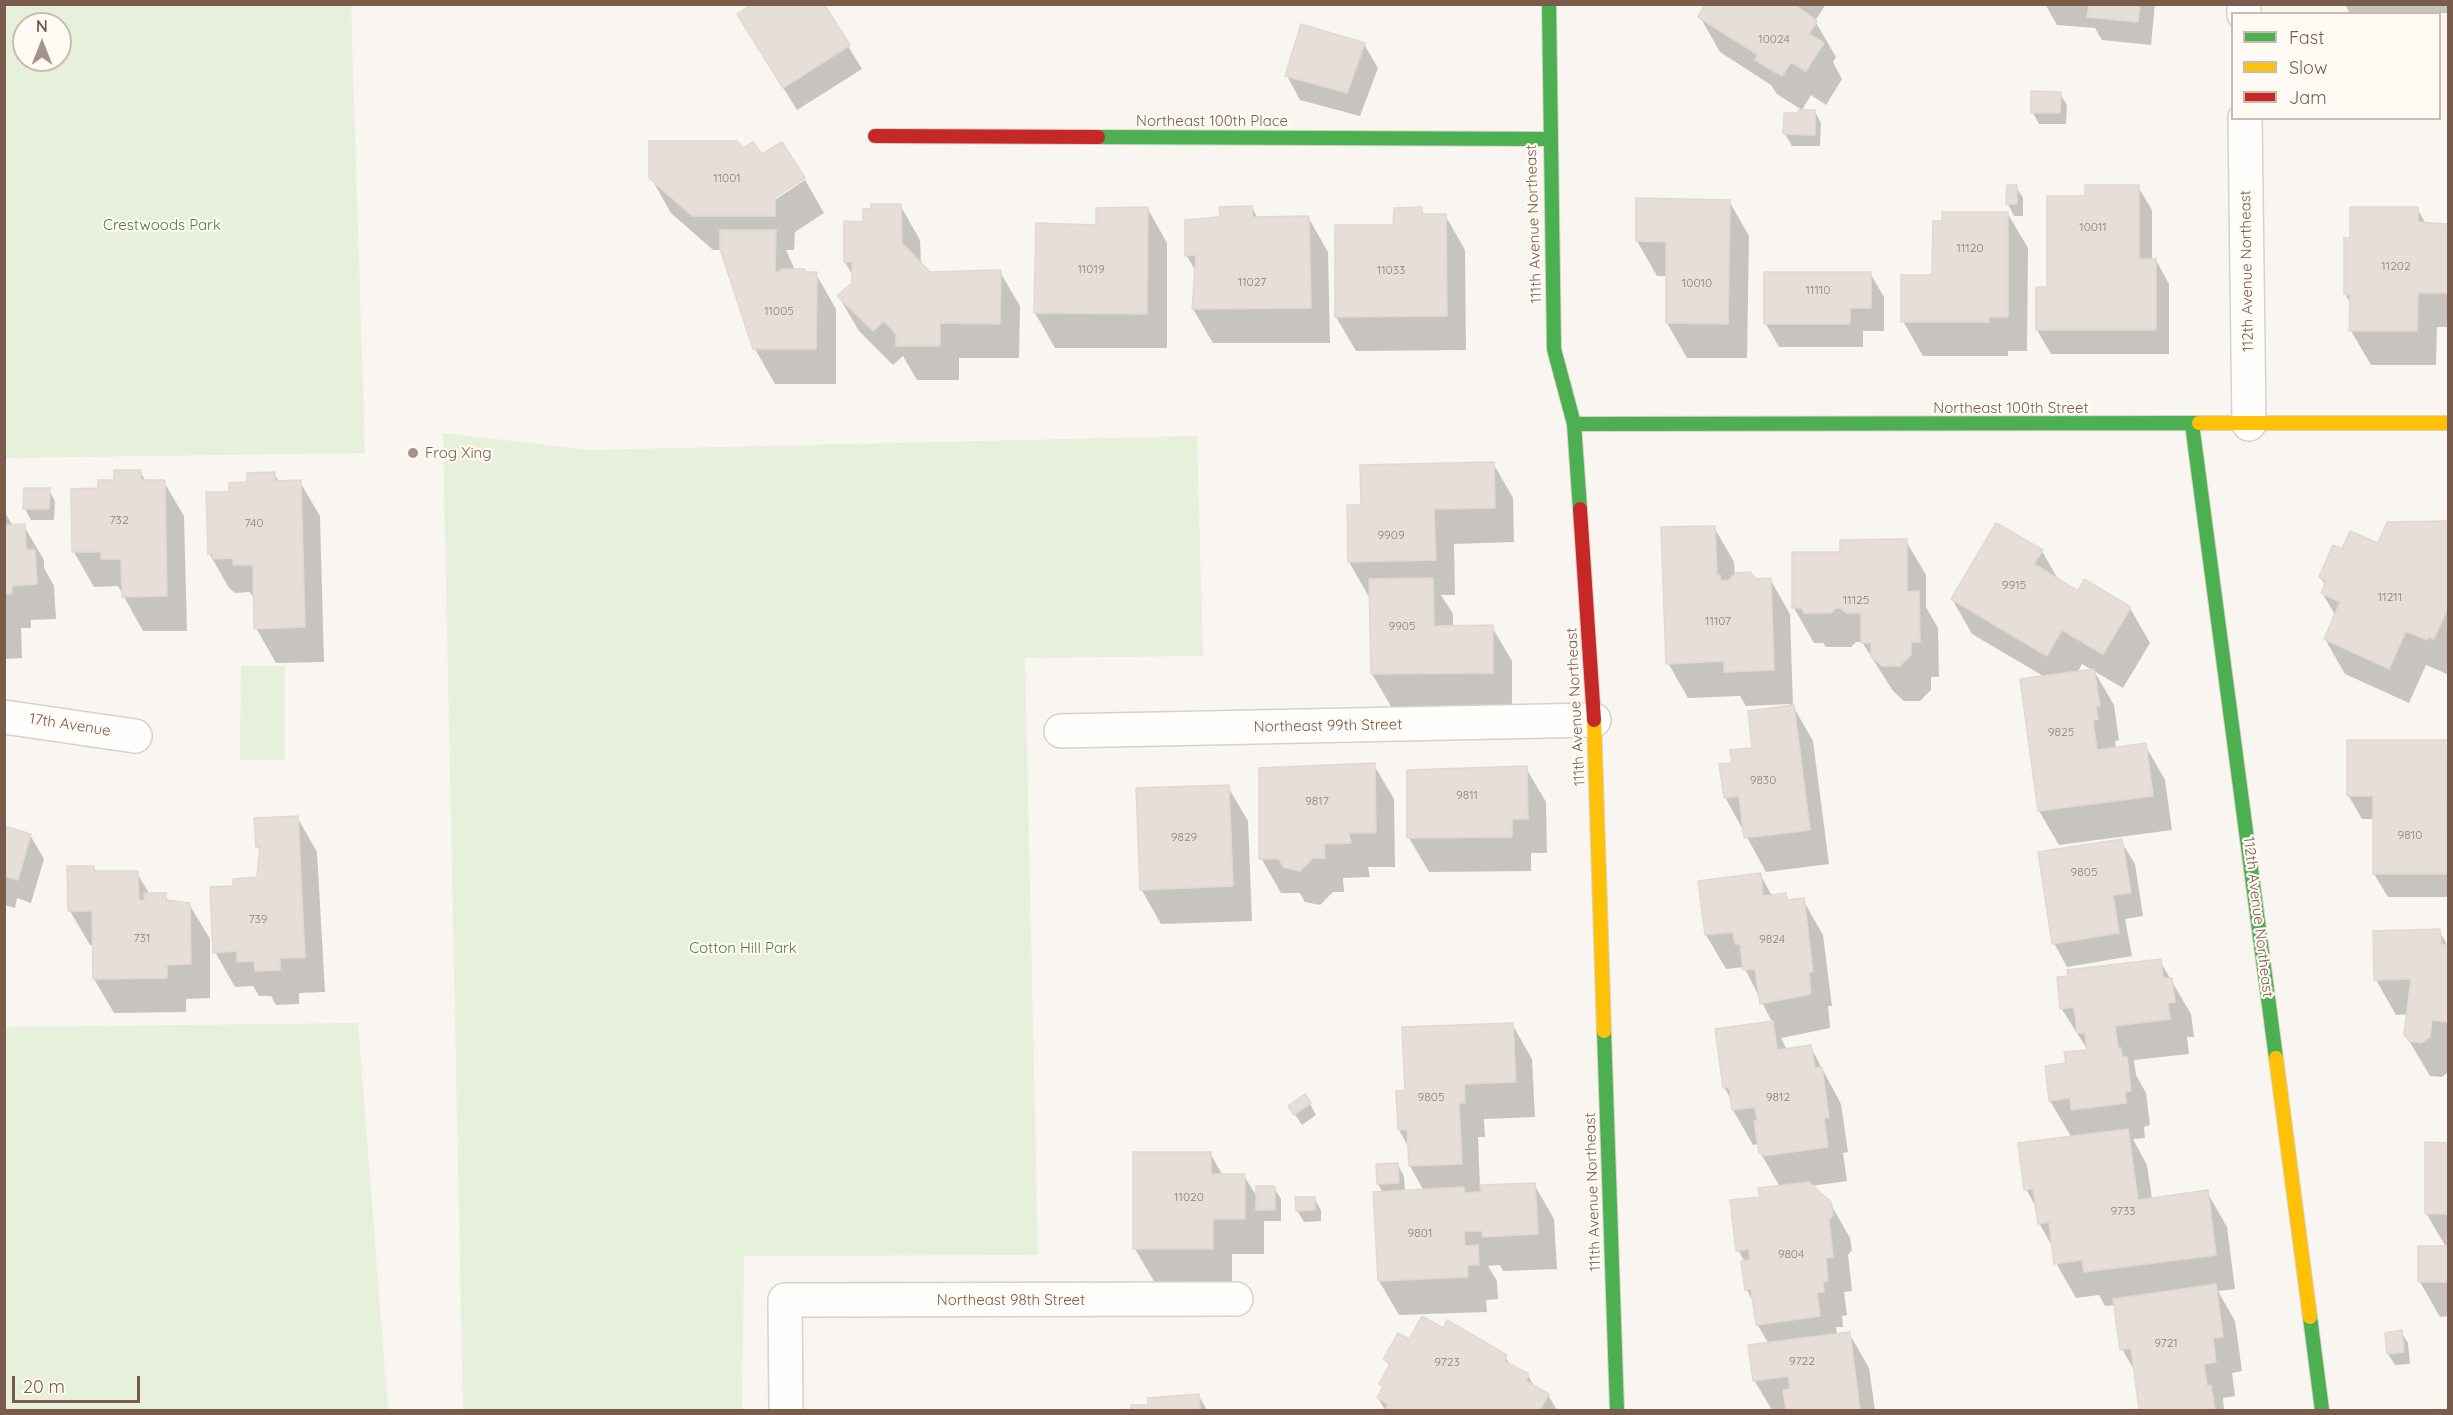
<!DOCTYPE html>
<html>
<head>
<meta charset="utf-8">
<style>
  body { margin:0 }
  #map { position:relative; width:2453px; height:1415px; overflow:hidden; background:#f9f5f0; font-family:Quicksand,sans-serif }
  canvas { display:block }
  .frame { position:absolute; inset:0; border:6px solid #7a5c4d; pointer-events:none }
  .legend { position:absolute; left:2231px; top:12px; width:210px; height:108px; box-sizing:border-box; background:#fffaf3; border:2px solid #cabbb1; margin:0; padding:8px 10px; list-style:none; font-size:18px; color:#7a5c4d }
  .legend li { display:flex; align-items:center; gap:12px; height:30px }
  .legend b { width:30px; border:2px solid #cabbb1 }
  .north { position:absolute; left:12px; top:12px; width:60px; height:60px; box-sizing:border-box; background:#fffaf3; border:2px solid #cabbb1; border-radius:50%; rotate:0deg; font-size:16px; font-weight:700; line-height:24px; text-align:center; color:#7a5c4d }
  .north::after { content:''; display:block; margin:auto; width:21px; height:27px; background:#a69286; clip-path:polygon(50% 0,100% 100%,50% 72%,0 100%) }
  .scale { position:absolute; left:12px; top:1376px; width:128px; height:27px; box-sizing:border-box; border:3px solid #7a5c4d; border-top:0; padding-left:8px; font-size:18px; line-height:21px; white-space:nowrap; color:#7a5c4d; -webkit-text-stroke:4px #fffaf3; paint-order:stroke }
</style>
</head>
<body>
<div id="map">
<canvas width="2453" height="1415"></canvas>
<div class="frame"></div>
<ul class="legend">
<li><b style="height:8px;background:#4caf50"></b>Fast</li>
<li><b style="height:8px;background:#ffc107"></b>Slow</li>
<li><b style="height:8px;background:#c62828"></b>Jam</li>
</ul>
<div class="north">N</div>
<div class="scale">20 m</div>
</div>
<script>
const ctx = document.querySelector('canvas').getContext('2d');
ctx.lineJoin = 'round';
function paint(path, color) { ctx.fillStyle = color; ctx.fill(path, 'evenodd'); }
function stroke(path, color, width, dash) { ctx.strokeStyle = color; ctx.lineWidth = width; ctx.lineCap = dash ? 'butt' : 'round'; ctx.setLineDash(dash || []); ctx.stroke(path); }
function drawText(font, color, halo, rows, align = 'center') {
  ctx.font = font + ' Quicksand,sans-serif'; ctx.lineWidth = 4.5; ctx.setLineDash([]); ctx.textBaseline = 'middle'; ctx.strokeStyle = halo; ctx.fillStyle = color; for (const [text, x, y, turn = 0] of rows) {
    ctx.save(); ctx.translate(x, y); ctx.rotate((+turn || 0) * Math.PI / 180); ctx.textAlign = isNaN(turn) ? turn : align; if (halo) ctx.strokeText(text, 0, 0); ctx.fillText(text, 0, 0); ctx.restore();
  }
}
paint(new Path2D(`
  M4 5H351L365 453 5 458ZM24 24H60V60H24Z
  M443 433 591 450 1197 436 1203 656 1025 658 1038 1255 744 1256 742 1410H463Z
  M241 666H285V760H240Z
  M358 1023 388 1410H5V1027Z`), '#e7f0db');
paint(new Path2D(`
  M822 4 862 69 797 110 752 38Z
  M1707 4H1826L1815 21 1836 57 1833 62 1842 79 1826 105 1811 95 1802 110 1777 94 1771 85 1720 52 1700 17Z
  M2045 4H2155L2151 45 2102 40 2095 28 2057 25Z
  M2345 4H2448V13L2350 14Z
  M1364 44 1378 68 1360 116 1300 100 1287 76Z
  M2060 94 2067 105 2066 124H2039L2033 113Z
  M1815 112 1821 123 1820 146H1792L1785 134V114Z
  M651 178 768 200 770 203 805 180 824 213 795 232 794 250H786L795 270 816 274 836 309V384H775L755 349 722 250H713L671 213Z
  M2008 187H2016L2023 198V216H2014L2008 204Z
  M2138 187 2152 210V260H2156L2169 284V354H2051L2037 330 2048 289 2086 198Z
  M1729 201 1749 236 1747 358H1687L1667 323 1668 276H1657L1637 241Z
  M900 205 920 240 921 264 929 273 1000 272 1020 306 1019 358H959V380H917L903 356 893 365 859 331 839 297 853 284V276L845 262 846 223 865 224Z
  M1252 207 1258 219 1308 217 1328 252 1330 343H1213L1193 309 1196 272 1187 256 1222 219Z
  M2417 208 2426 224 2448 225V327H2437L2436 365H2371L2351 331V304L2345 294 2351 240Z
  M1148 209 1167 243V348H1055L1035 313 1037 224 1098 227Z
  M1421 209 1425 215H1445L1465 250 1466 350 1356 351 1336 317 1394 226Z
  M2008 214 2028 248 2027 351H2008V356H1923L1903 321 1934 277Z
  M1870 273 1884 297V331H1863V347H1779L1766 324Z
  M1493 463 1513 498 1514 542 1454 544 1455 595H1441L1453 614V627H1492L1512 661V707L1392 708 1372 674 1369 597 1349 562 1363 507Z
  M140 471 146 482H164L184 516 187 631H143L118 586 94 587 74 552 73 490H99Z
  M274 473 279 482H300L320 516 324 662 276 663 256 628 254 599 250 592 235 593 229 588 209 553 230 493Z
  M49 490 55 501 54 520H31L25 509Z
  M4 511 13 526H24L44 560V568L54 586 56 619 31 620V628H21L22 658 4 659Z
  M2448 523V671L2447 674 2426 665 2409 703 2345 674 2325 639 2336 616 2322 593 2326 586 2320 577 2343 551 2378 545 2388 524Z
  M1714 527 1734 562 1735 577 1770 579 1790 614 1793 706 1813 741 1829 864 1766 872 1725 797 1734 764 1754 749 1790 704 1746 706 1740 696 1688 698 1668 663Z
  M1906 541 1926 575V607L1938 628 1939 677H1931V690L1920 701H1904L1893 691 1862 642H1856L1851 647H1826L1823 643H1814L1794 608 1842 553Z
  M2042 551 2059 581 2079 593 2130 608 2150 643 2123 688 2082 664 2077 673 2094 671 2114 705 2119 740 2115 741 2116 749 2145 745 2165 780 2172 830 2059 845 2039 811 2022 680 2045 677 1972 634 1952 599Z
  M2348 741H2448V897H2388L2374 874V819H2362L2348 795Z
  M1374 765 1394 799 1395 867H1368L1370 877 1343 878 1344 892H1333L1320 905 1305 902 1300 893H1281L1261 858Z
  M1526 768 1546 802 1547 853H1531V871L1429 872 1409 838Z
  M1228 787 1248 821 1252 921 1161 924 1141 889Z
  M297 817 317 852 325 992 299 993V1004L276 1005 271 996H259L253 986 235 987 215 952 235 888 259 879 261 852 257 846Z
  M4 827 30 835 44 859 31 903 17 898 15 908 4 905Z
  M2121 841 2135 864 2143 916 2125 919 2132 956 2067 967 2054 943Z
  M94 867 97 873H137L150 895H165L169 902 189 904 210 939V998L186 999V1012L114 1013 94 979V945H90L70 911Z
  M1760 874 1772 896 1786 895 1789 902 1803 900 1823 935 1832 1006H1828L1830 1028 1781 1038 1787 1050 1810 1046 1841 1104 1848 1152 1843 1153 1847 1181 1811 1186 1830 1203 1850 1238 1852 1250 1848 1255 1852 1291 1844 1292 1847 1315 1842 1316 1843 1327H1836L1837 1335 1849 1333 1869 1368 1875 1410H1772L1754 1380 1769 1344 1757 1324 1754 1303 1747 1290 1745 1262 1738 1250 1761 1198 1780 1187 1760 1152 1759 1144 1753 1145 1733 1110 1732 1101 1724 1087 1772 1022 1744 967 1726 969 1706 935Z
  M2439 931 2448 946V1072L2442 1077 2430 1076 2405 1034 2408 1014 2396 1015 2376 980Z
  M2160 961 2191 1014 2194 1037H2187L2189 1054 2134 1060 2136 1075 2146 1093 2150 1125 2144 1127 2145 1138 2133 1139 2147 1165 2152 1199 2207 1192 2227 1227 2235 1289 2218 1291 2235 1321 2242 1371 2232 1373 2235 1396 2223 1398 2224 1410H2141L2136 1373 2122 1349 2116 1305 2105 1306 2099 1295 2076 1298 2056 1263 2054 1249 2039 1223 2037 1209 2026 1189 2072 1138 2050 1101 2047 1067 2067 1064 2089 1052 2061 1008Z
  M1512 1024 1532 1059 1535 1117 1484 1119 1485 1137H1478L1480 1187 1534 1184 1554 1219 1557 1269 1503 1271 1500 1265 1488 1266 1497 1281 1498 1299 1486 1300 1487 1312 1399 1315 1379 1281 1383 1193 1378 1184 1397 1164 1404 1176 1405 1192 1424 1191 1410 1166 1409 1148 1399 1130 1406 1093Z
  M1310 1104 1316 1115 1302 1125 1290 1107Z
  M2427 1144H2448V1316L2440 1317 2420 1282 2446 1247 2426 1213Z
  M1210 1153 1223 1176H1244L1258 1198 1274 1188 1281 1199V1221H1264V1254H1232V1283H1155L1135 1249Z
  M1314 1198 1321 1210V1221L1304 1222 1297 1210Z
  M1444 1330 1505 1356 1511 1367 1528 1375 1535 1388 1548 1395 1557 1410H1385L1378 1398 1384 1389 1381 1384 1390 1368 1385 1359 1410 1341Z
  M2401 1332 2408 1343 2410 1364 2395 1365 2388 1354 2386 1334Z
  M1199 1396 1207 1410H1133V1406H1150Z`), '#0003');
const building = new Path2D(`
  M752 4H824L850 45 783 88 737 14Z
  M1705 4H1794L1817 21 1809 34 1824 43 1806 71 1791 62 1782 76 1755 60 1758 55 1698 17Z
  M2075 4H2140L2138 22 2087 17 2089 6Z
  M1301 24 1365 43 1347 93 1285 76Z
  M2031 91 2061 92 2060 113H2031Z
  M1798 110H1815V135L1783 134 1784 113H1798Z
  M649 141H737L743 148 753 142 762 154 782 142 805 178 775 197V216H692L649 178Z
  M2007 185H2017V204H2006Z
  M2085 185H2139V259H2156V330H2036V287H2047V196H2085Z
  M1636 198 1730 200 1728 324 1666 323V242L1636 241Z
  M871 204H901L902 243 930 272 1001 270 1000 324 940 323V346H896V334L884 321 873 331 837 296 852 283V262H844V221L863 222V209H871Z
  M1252 206 1253 217 1309 216 1311 308 1192 309 1196 255 1185 256V220L1220 217 1219 207Z
  M1148 207 1147 314 1034 313 1036 223 1096 225V208Z
  M1422 207V214H1446L1447 316 1335 317V225H1393L1394 208Z
  M2350 207H2418V222L2448 224V293H2418L2417 331H2349L2350 295 2344 294V238H2350Z
  M1942 212H2008V317H1989V322H1901V275H1932L1933 221H1942Z
  M720 230H776L775 272H780V269H805L804 272H817L816 349H753L720 249Z
  M1764 272H1871V308H1850V324H1764Z
  M1494 462 1495 508 1434 509 1436 560 1348 562 1347 505H1361L1360 465Z
  M114 470H141V480H165L167 596 122 597 121 559H101V552H72L71 489 98 488V480H114Z
  M275 472V481L301 480 305 627 254 629 253 565H233V558L213 559V554H208L206 492H229V483L247 482V473Z
  M24 488H50L49 509H23Z
  M2448 521V608L2434 639 2428 637 2427 640 2406 631 2389 669 2324 639 2340 602 2321 593 2326 581 2319 577 2333 545 2342 549 2350 531 2378 543 2387 522Z
  M1996 523 2043 550 2034 564 2078 591 2084 579 2131 607 2103 654 2062 630 2047 656 1951 599Z
  M25 524 26 550H35L37 584 12 586V594H4V525Z
  M1715 526 1717 575H1720L1721 581 1729 580 1736 573 1750 572 1756 579 1771 578 1774 670 1724 672V661L1666 664 1661 527Z
  M1907 539V592L1919 591 1920 642H1911V655L1900 666H1882L1871 656V643H1861V613H1846L1841 608H1836L1831 613H1804L1802 608H1792V552H1840V540Z
  M1433 578 1434 626 1493 625V673L1371 674 1369 579Z
  M2094 669 2100 706 2096 707 2098 719 2093 720 2097 750 2146 743 2153 796 2038 811 2020 679Z
  M1794 705 1810 830 1744 838 1739 796 1724 798 1719 764 1732 763 1730 750 1752 748 1748 711Z
  M2347 740H2448L2446 874H2373V796H2347Z
  M1375 763 1376 833H1349L1351 843 1324 844 1325 858H1313L1300 871 1283 867 1279 859H1259V768Z
  M1527 766 1528 819H1512V837L1407 838V770Z
  M1229 785 1233 886 1140 890 1136 788Z
  M298 816 305 958H280V970L255 971 254 961 237 962V951L213 953 210 887 233 886V879L257 877 260 846 256 847 254 818Z
  M4 826 31 834 18 880 4 876Z
  M2122 839 2131 893 2113 895 2119 933 2052 944 2038 852Z
  M67 866H94V871H138L139 900H145L144 893H166V900L190 903 191 964 167 965V978L93 979 92 911H68Z
  M1761 873 1763 896 1786 893 1787 900 1804 898 1813 972H1809L1811 994 1760 1004 1755 969 1743 970 1740 944H1735L1733 932 1705 935 1698 881Z
  M2440 929 2441 944 2448 945V1022L2432 1020 2430 1037 2421 1043 2409 1041 2404 1034 2411 979 2374 980 2373 931Z
  M2161 959 2163 978H2172L2175 1002 2168 1003 2170 1019 2115 1026 2118 1048H2121L2122 1057H2127L2131 1091 2125 1092 2126 1103 2071 1110 2070 1098 2049 1101 2045 1066 2066 1063 2064 1052 2087 1050 2085 1033H2077L2074 1007 2060 1009 2057 977 2068 976 2067 970Z
  M1773 1021 1777 1050 1811 1045 1815 1068 1822 1067 1829 1118H1824L1828 1147 1762 1156V1152L1759 1153 1754 1121 1757 1120 1755 1107 1732 1110 1729 1087 1723 1088 1715 1029Z
  M1513 1023 1516 1082 1464 1084 1465 1103H1459L1462 1164 1409 1166 1407 1130H1398L1396 1091H1405L1402 1027Z
  M1305 1094 1311 1103 1294 1115 1288 1106Z
  M2128 1129 2138 1200 2208 1190 2216 1255 2084 1272 2082 1260 2054 1264 2049 1222 2038 1224 2033 1189 2024 1190 2018 1143Z
  M2425 1142 2448 1143V1214H2425Z
  M1133 1152H1211V1174H1245V1219H1213V1249H1133Z
  M1398 1163 1399 1183 1377 1184 1376 1164Z
  M1809 1182 1831 1202 1833 1215 1829 1220 1833 1257 1826 1258 1828 1281 1823 1282 1824 1292 1817 1293 1820 1316 1756 1325 1751 1289 1745 1290 1741 1261 1750 1260 1749 1249 1736 1251 1730 1200 1760 1197 1758 1188Z
  M1535 1183 1538 1234 1482 1237V1231H1464L1465 1246 1478 1245 1479 1265H1467L1468 1277 1378 1281 1373 1192 1464 1187V1193L1481 1192 1480 1185Z
  M1256 1186H1275V1210H1256Z
  M1295 1197H1315V1210L1296 1211Z
  M2418 1246H2448V1282H2418Z
  M2216 1284 2223 1337 2213 1338 2216 1362 2204 1364 2207 1386 2211 1385 2215 1410H2139L2131 1348 2120 1350 2113 1299Z
  M1422 1316 1443 1328 1447 1320 1507 1355 1504 1361 1529 1374 1526 1381 1549 1394 1540 1410H1385L1388 1404 1377 1398 1383 1386 1379 1384 1390 1364 1383 1359 1398 1333 1409 1339Z
  M2402 1330 2404 1352 2387 1354 2385 1333Z
  M1850 1332 1860 1410H1786L1783 1390 1790 1389 1788 1376 1753 1381 1748 1345Z
  M1199 1394 1200 1410H1131V1405H1148V1398Z`);
paint(building, '#e6ded7');
stroke(building, '#e2d8d2', 1.5);
const street = new Path2D(`
  M2244 4V14
  M2245 118 2249 424
  M4 717 135 736
  M1061 731 1594 720
  M786 1410 785 1300 1236 1299`);
const fast = new Path2D(`
  M1549 4 1554 349 1574 424 1580 509
  M1098 137 1549 139
  M1574 424 2199 423
  M2192 424 2276 1058
  M1604 1031 1617 1410
  M2310 1317 2322 1410`);
const slow = new Path2D(`
  M2199 423H2448
  M1594 720 1604 1031
  M2276 1058 2310 1317`);
const jam = new Path2D(`
  M875 136 1098 137
  M1580 509 1594 720`);
stroke(street, '#d7d1cb', 36);
stroke(fast, '#d9d2cb', 16);
stroke(slow, '#d9d2cb', 16);
stroke(jam, '#d9d2cb', 16);
stroke(street, '#fefefd', 33);
stroke(fast, '#4caf50', 14);
stroke(slow, '#ffc107', 14);
stroke(jam, '#c62828', 14);
for (const [x, y, r, color] of [
  [413,453,6,"#a69286"]
]) { const dot = new Path2D(); dot.arc(x, y, r, 0, 2 * Math.PI); ctx.fillStyle = color; ctx.fill(dot); stroke(dot, '#fffaf3', 2); }
drawText('12px', '#977e72', null, [
  ["10024",1774,39],
  ["11001",727,178],
  ["10011",2093,227],
  ["11120",1970,248],
  ["11202",2396,266],
  ["11019",1091,269],
  ["11033",1391,270],
  ["11027",1252,282],
  ["10010",1697,283],
  ["11110",1818,290],
  ["11005",779,311],
  ["732",119,520],
  ["740",254,523],
  ["9909",1391,535],
  ["9915",2014,585],
  ["11211",2390,597],
  ["11125",1856,600],
  ["11107",1718,621],
  ["9905",1402,626],
  ["9825",2061,732],
  ["9830",1763,780],
  ["9811",1467,795],
  ["9817",1317,801],
  ["9810",2410,835],
  ["9829",1184,837],
  ["9805",2084,872],
  ["739",258,919],
  ["731",142,938],
  ["9824",1772,939],
  ["9805",1431,1097],
  ["9812",1778,1097],
  ["11020",1189,1197],
  ["9733",2123,1211],
  ["9801",1420,1233],
  ["9804",1791,1254],
  ["9721",2166,1343],
  ["9722",1802,1361],
  ["9723",1447,1362]
]);
drawText('15px', '#7a5c4d', '#fffaf3', [
  ["Northeast 100th Place",1212,121],
  ["111th Avenue Northeast",1534,224,-92],
  ["112th Avenue Northeast",2247,271,-91],
  ["Northeast 100th Street",2011,408],
  ["111th Avenue Northeast",1576,707,-93],
  ["17th Avenue",70,725,9],
  ["Northeast 99th Street",1328,726,-1],
  ["112th Avenue Northeast",2258,917,83],
  ["111th Avenue Northeast",1593,1192,-92],
  ["Northeast 98th Street",1011,1300]
]);
drawText('15px', '#537a41', '#fffaf3', [
  ["Crestwoods Park",162,225],
  ["Cotton Hill Park",743,948]
]);
drawText('15px', '#7a5c4d', '#fffaf3', [
  ["Frog Xing",425,453]
], 'left');
</script>
</body>
</html>
